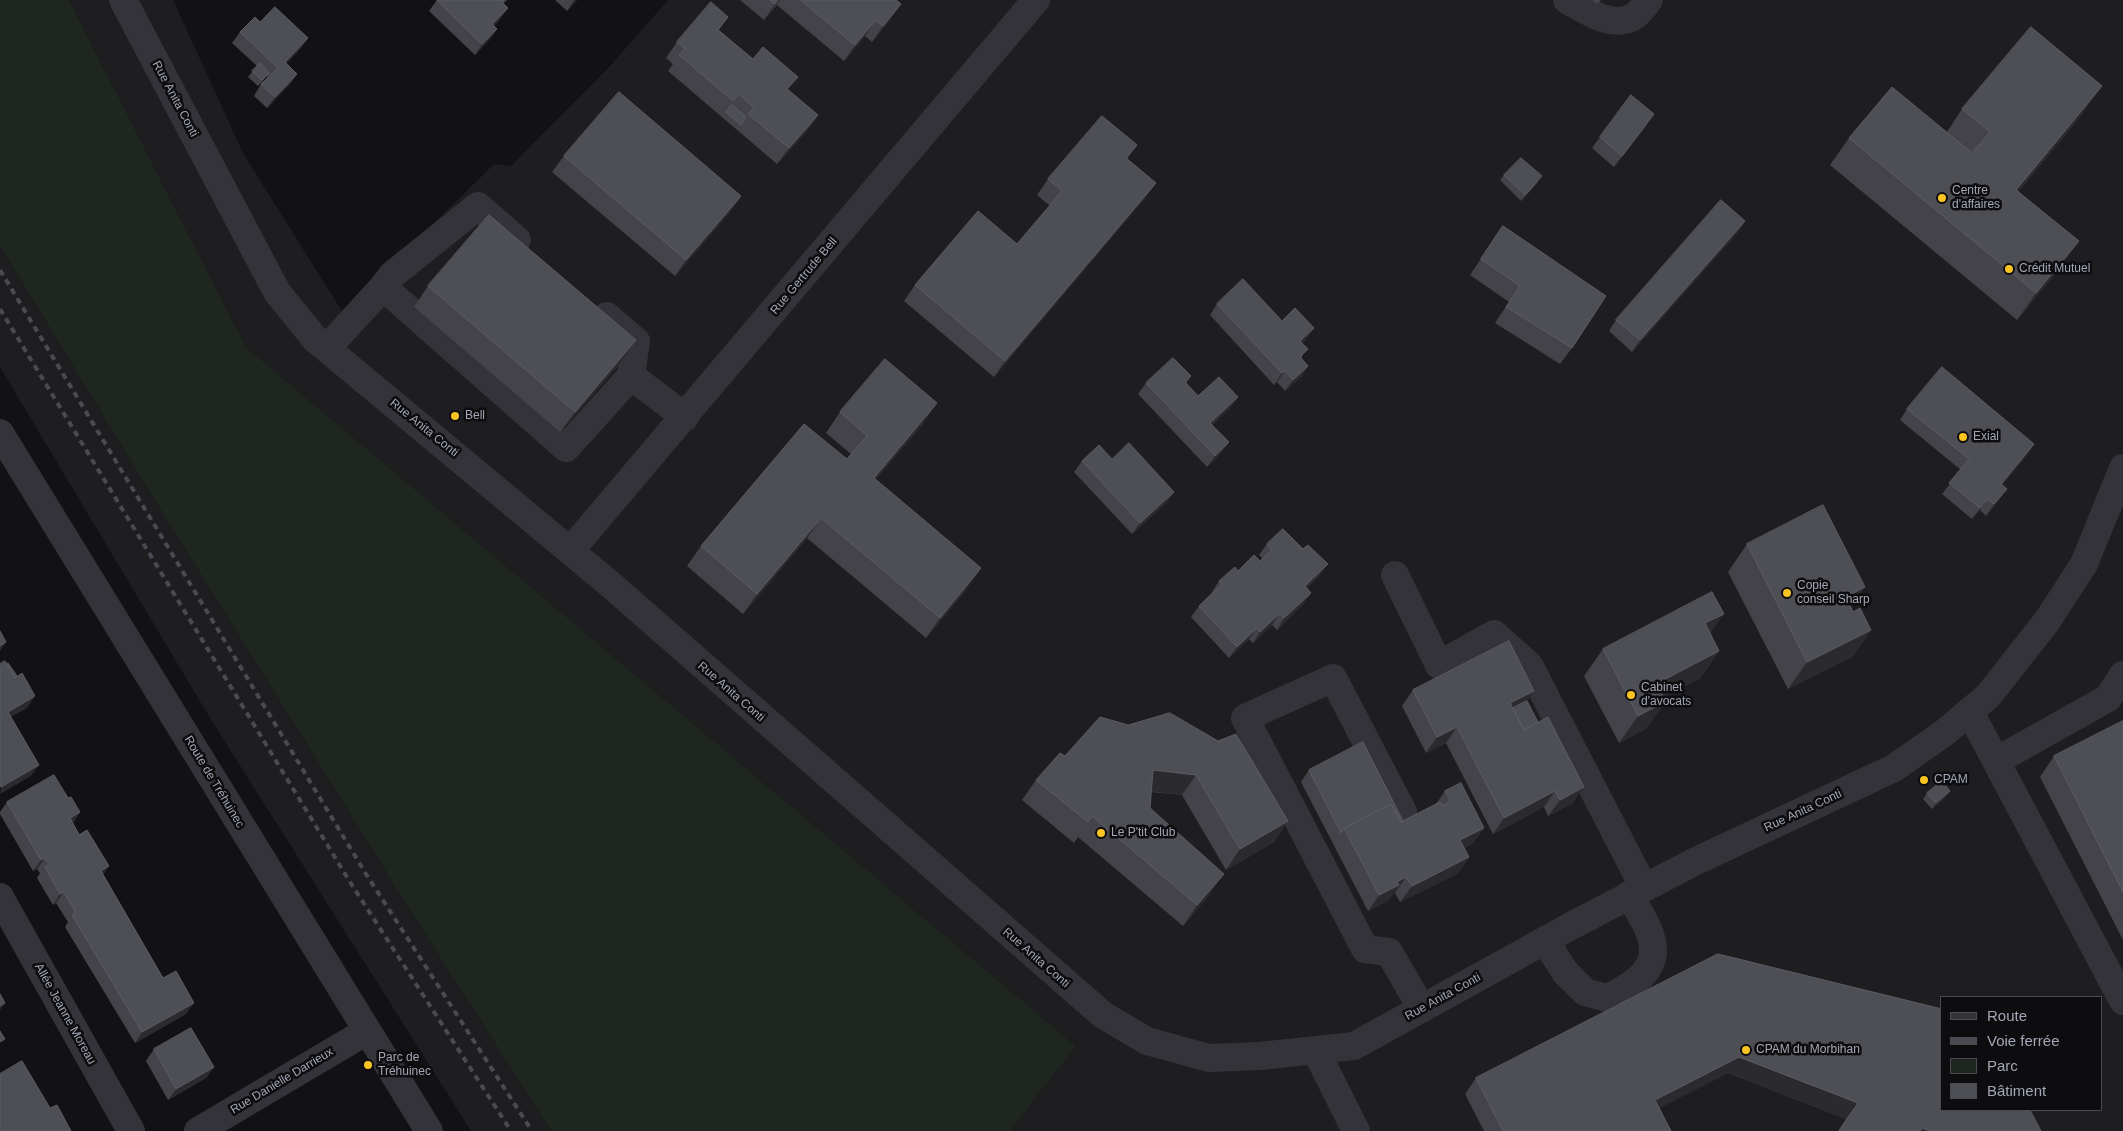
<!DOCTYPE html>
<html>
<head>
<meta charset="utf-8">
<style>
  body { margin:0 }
  #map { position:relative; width:2123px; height:1131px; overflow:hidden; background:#121214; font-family:Helvetica,sans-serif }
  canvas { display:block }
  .legend { position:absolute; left:1940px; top:996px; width:162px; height:115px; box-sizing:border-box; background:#0d0d0f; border:1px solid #494b51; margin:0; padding:6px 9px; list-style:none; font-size:15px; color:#a3a7b5 }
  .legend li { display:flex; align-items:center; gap:10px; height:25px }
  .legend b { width:25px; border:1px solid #494b51 }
</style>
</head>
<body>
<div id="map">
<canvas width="2123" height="1131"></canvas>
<ul class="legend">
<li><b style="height:6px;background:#333339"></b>Route</li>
<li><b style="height:6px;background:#4a4b52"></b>Voie ferrée</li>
<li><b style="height:14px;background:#1e261f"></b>Parc</li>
<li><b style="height:14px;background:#4e4e55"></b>Bâtiment</li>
</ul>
</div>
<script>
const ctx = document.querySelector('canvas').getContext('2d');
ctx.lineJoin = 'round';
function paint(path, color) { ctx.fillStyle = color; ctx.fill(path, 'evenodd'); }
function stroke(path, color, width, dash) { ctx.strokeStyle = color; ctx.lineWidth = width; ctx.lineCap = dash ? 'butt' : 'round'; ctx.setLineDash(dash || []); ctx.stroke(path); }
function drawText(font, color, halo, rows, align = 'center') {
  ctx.font = font + ' Helvetica,sans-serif'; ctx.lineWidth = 5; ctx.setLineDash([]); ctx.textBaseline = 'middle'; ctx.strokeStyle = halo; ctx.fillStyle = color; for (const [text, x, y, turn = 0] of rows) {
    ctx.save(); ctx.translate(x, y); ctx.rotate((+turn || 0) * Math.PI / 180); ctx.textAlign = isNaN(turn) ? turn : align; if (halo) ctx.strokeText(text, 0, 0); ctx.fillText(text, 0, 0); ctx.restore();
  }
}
paint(new Path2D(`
  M69 0H173L244 155 343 313 494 164 511 166 610 66 668 0H2123V1131H1010L1076 1046 246 347ZM1942 997H2102V1110H1942Z
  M0 246 149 491 413 915 551 1131H471L210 718 0 367Z`), '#1e1e21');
paint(new Path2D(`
  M0 0H69L246 347 1076 1046 1010 1131H551L413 915 149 491 0 246Z`), '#1e261f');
stroke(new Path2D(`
  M123 0 277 292 315 339 611 585 1103 1015 1147 1041 1209 1058 1260 1056 1354 1046 1571 926 1694 862 1894 768 1944 733 1988 696 2047 621 2084 564 2123 468
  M1567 0C1586 10 1614 31 1636 15 1641 11 1645 5 1649 0
  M383 287 392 275 478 206 517 240
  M607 316 636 341 631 376
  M327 348 383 287 566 448 631 376 685 417
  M0 433 429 1131
  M570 551 1036 0
  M1395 575 1439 665 1494 634 1529 665 1644 888
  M1970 712 2123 1001
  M1996 761 2108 698 2123 675
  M1403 812 1333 678 1245 718 1365 949 1389 952 1422 1009
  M0 897 131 1131
  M1545 940 1565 972 1585 992 1607 998C1626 989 1653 975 1653 950 1653 931 1638 911 1629 895
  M1316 1051 1356 1131
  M198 1131 367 1031`), '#333339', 28);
stroke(new Path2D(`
  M0 270 366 874 532 1131
  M0 309 350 882 511 1131`), '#4a4b52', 4, [6, 5]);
paint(new Path2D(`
  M437 0H507L503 4 508 8 500 19 494 26 497 29 489 40 475 55 429 11Z
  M555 0H577L567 11Z
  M740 0H896L890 20 872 42 865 36 844 61 777 5 764 20Z
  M1592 0H1601L1597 4Z
  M260 22 308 38 300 49 286 64 297 74 289 85 267 108 254 96 261 84 268 77 267 76 258 86 248 77 257 66 232 43 240 32Z
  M719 30 818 115 807 131 777 164 668 71 673 64 666 58 677 42Z
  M1962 109 2083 113 2018 192 2060 268 2017 320 1830 165 1849 138 1947 132Z
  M1647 125 1614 167 1592 148 1600 137Z
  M1137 145 1127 159 1156 183 1144 199 994 377 904 301 915 285 1017 244 1050 206 1037 195 1048 179Z
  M564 156 741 196 730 212 675 276 552 172Z
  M1504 175 1538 182 1521 201 1500 180Z
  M1745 221 1738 232 1632 352 1609 331 1616 320Z
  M1503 226 1572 348 1560 364 1495 323 1509 302 1470 275Z
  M428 286 636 340 622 361 560 432 414 307Z
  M1217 304 1282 321 1314 328 1306 339 1302 343V358L1308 366 1301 377 1285 391 1277 382 1274 385 1210 315Z
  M1191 376 1186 383 1198 396 1230 408 1212 425 1229 442 1221 453 1207 467 1138 394 1146 383Z
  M1907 409 2034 444 2027 455 2002 485 1999 500 1986 516 1980 510 1972 519 1942 494 1961 470 1900 420Z
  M840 412 923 424 875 480 967 589 926 638 807 538 743 614 687 566 701 546 847 459 851 454 826 433Z
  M1112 459 1174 492 1166 503 1132 534 1074 472 1082 461Z
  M1267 544 1320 575 1307 588 1311 593 1303 604 1277 630 1272 625 1253 643 1249 639 1229 658 1191 617 1199 606 1212 593V592L1219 581 1238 571 1260 561 1263 559 1259 555Z
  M1747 544 1851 607 1853 612 1871 630 1852 657 1788 689 1728 572Z
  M1710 634 1719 651 1700 678 1664 697 1647 728 1619 743 1584 676 1603 649Z
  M1413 690 1527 701 1573 803 1548 816 1544 807 1493 834 1446 743 1426 753 1402 706Z
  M1100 717 1288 821 1274 842 1226 870 1182 795 1151 792 1150 808 1209 895 1183 926 1078 837 1074 843 1022 800 1036 780 1065 756Z
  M2123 721V940L2040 777 2054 756Z
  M1309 770 1403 821 1436 804 1445 791 1484 828 1472 844 1464 848 1469 857 1458 873 1400 902 1395 893 1393 894 1387 901 1368 911 1301 782Z
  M1927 793 1946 797 1932 809 1923 799Z
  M68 798 80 812 73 823 163 978 186 1014 135 1043 65 927 68 922 56 903 53 905 37 878 40 873 37 869 33 871 0 814V812L7 802Z
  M1718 954 2041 1131H1838L1846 1119 1728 1073 1659 1108 1671 1131H1484L1465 1094 1476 1078Z
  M154 1049 214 1067 206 1078 168 1100 146 1061Z`), '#434349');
paint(new Path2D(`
  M574 0H577L567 11Z
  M778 0H780L764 20 775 4Z
  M901 4 890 20 872 42 883 26Z
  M508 8 500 19 484 35 492 24Z
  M876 20 865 36 844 61 855 45Z
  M497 29 489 40 475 55 482 44Z
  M308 38 300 49 277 73 285 62Z
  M297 74 289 85 267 108 275 97Z
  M2102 86 2083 113 1997 217 2016 190Z
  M1654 114 1647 125 1614 167 1622 156Z
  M818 115 807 131 777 164 789 148Z
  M1137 145 1125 161 1126 158Z
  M1156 183 1144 199 994 377 1005 361Z
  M741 196 730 212 675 276 686 260Z
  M1745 221 1738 232 1632 352 1640 340Z
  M2079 241 2060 268 2017 320 2036 293Z
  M1314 328 1306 339 1292 352 1300 341Z
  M636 340 622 361 560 432 575 412Z
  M1308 366 1301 377 1285 391 1293 380Z
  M1285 371 1277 382 1274 385 1282 373Z
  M1238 397 1230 408 1202 434 1210 423Z
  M937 403 923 424 859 499 874 478Z
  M1229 442 1221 453 1207 467 1215 456Z
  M2034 444 2027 455 1993 495 2001 484Z
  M2007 489 1999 500 1986 516 1994 504Z
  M1174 492 1166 503 1132 534 1140 523Z
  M1987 499 1980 510 1972 519 1980 508Z
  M821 518 807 538 743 614 757 594Z
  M1328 564 1320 575 1298 598 1305 586Z
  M981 568 967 589 926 638 940 618Z
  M1865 587 1846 615V597Z
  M1311 593 1303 604 1277 630 1284 618Z
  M1279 614 1272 625 1253 643 1260 632Z
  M1724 614 1705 641V623Z
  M1257 628 1249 639 1229 658 1237 647Z
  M1871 630 1852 657 1788 689 1807 662Z
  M6 642 0 651V646Z
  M1719 651 1700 678 1637 711 1656 684Z
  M1534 691 1523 707 1504 716 1510 703Z
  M35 696 27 708 0 723 8 712Z
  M1666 701 1647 728 1619 743 1638 716Z
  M1457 727 1446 743 1426 753 1437 737Z
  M39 765 31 776 0 794 1 787Z
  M1153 770 1196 775 1182 795 1139 790Z
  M1584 787 1573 803 1548 816 1560 800Z
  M1555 791 1544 807 1493 834 1504 818Z
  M1950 791 1946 797 1932 809 1936 803Z
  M80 812 72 824 70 818Z
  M1288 821 1274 842 1226 870 1240 849Z
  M1484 828 1472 844 1449 856 1460 840Z
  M1469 857 1458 873 1400 902 1412 886Z
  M45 858 37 869 33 871 41 860Z
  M109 866 101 878V871Z
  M1224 874 1209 895 1183 926 1197 905Z
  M1406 877 1395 893 1393 894 1387 901 1368 911 1379 895 1397 882Z
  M64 892 56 903 53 905 60 894Z
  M5 1003 0 1010V1006Z
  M194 1003 186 1014 135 1043 142 1032Z
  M1739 1057 1858 1103 1846 1119 1728 1073 1644 1116 1655 1100Z
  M214 1067 206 1078 168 1100 176 1089Z
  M1922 1128 1930 1131H1920Z`), '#2b2b2f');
const building = new Path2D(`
  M437 0H504L502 2 508 8 492 24 497 29 482 44Z
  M770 0H778L775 4Z
  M801 0H896L901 4 883 26 876 20 855 45Z
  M711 2 728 17 718 30 753 59 763 47 798 77 787 89 818 115 789 148 748 114 754 108 739 94 733 101 679 55 685 49 677 42Z
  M275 7 308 38 285 62 297 74 275 97 261 84 278 68 240 32 255 17 260 22Z
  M2031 27 2102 86 2016 190 2079 241 2036 293 1849 138 1892 87 1972 153 1990 132 1962 109Z
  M260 63 269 73 262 80 252 71Z
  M619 92 741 196 686 260 564 156Z
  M1631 95 1654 114 1622 156 1600 137Z
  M732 105 746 117 741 125 726 112Z
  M1102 116 1137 145 1126 158 1156 183 1005 361 915 285 978 211 1017 244 1062 191 1048 179Z
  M1521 158 1542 176 1525 195 1504 175Z
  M1721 200 1745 221 1640 340 1616 320Z
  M489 215 636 340 575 412 428 286Z
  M1503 226 1606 296 1572 348 1506 307 1520 286 1481 259Z
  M1243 279 1282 321 1295 308 1314 328 1300 341 1308 349 1300 357 1308 366 1293 380 1285 371 1282 373 1217 304Z
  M1173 358 1191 376 1185 382 1198 396 1219 377 1238 397 1210 423 1229 442 1215 456 1146 383Z
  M885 359 937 403 874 478 981 568 940 618 821 518 757 594 701 546 804 424 847 459 867 436 840 412Z
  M1942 367 2034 444 2001 484 2007 489 1994 504 1987 499 1980 508 1949 483 1969 459 1907 409Z
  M1129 443 1174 492 1140 523 1082 461 1099 445 1112 459Z
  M1823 505 1865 587 1846 597 1853 612 1860 608 1871 630 1807 662 1747 544Z
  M1283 529 1303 549 1308 545 1328 564 1305 586 1311 593 1284 618 1279 614 1260 632 1257 628 1237 647 1199 606 1222 584 1219 581 1235 567 1238 571 1254 555 1260 561 1272 550 1267 544Z
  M1712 592 1724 614 1705 623 1719 651 1656 684 1666 701 1638 716 1603 649Z
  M0 631 6 642 0 646Z
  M1509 641 1534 691 1510 703 1524 730 1548 717 1584 787 1560 800 1555 791 1504 818 1457 727 1437 737 1413 690Z
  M5 661 15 678 22 673 35 696 8 712 39 765 1 787 0 786V664Z
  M8 663 17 676 15 678 7 664Z
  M1527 701 1538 722 1524 730 1513 708Z
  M1170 713 1218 741 1236 734 1288 821 1240 849 1196 775 1153 770 1150 808 1224 874 1197 905 1092 816 1088 822 1036 780 1060 753 1065 756 1100 717 1128 725Z
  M2123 721V892L2054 756Z
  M1363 742 1403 821 1401 822 1391 804 1344 828 1341 833 1309 770Z
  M54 775 68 798 71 797 80 812 70 818 79 835 87 830 109 866 101 871 163 978 176 971 194 1003 142 1032 72 915 76 913 64 892 60 894 45 867 49 864 45 858 41 860 7 802Z
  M1942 781 1950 791 1936 803 1927 793Z
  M1461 783 1484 828 1460 840 1469 857 1412 886 1406 877 1397 882 1399 885 1379 895 1344 828 1391 804 1401 822 1440 802 1442 806 1451 801 1445 791Z
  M1718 954 1942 1009V1110H2030L2041 1131H1930L1922 1128 1920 1131H1839L1858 1103 1739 1057 1655 1100 1671 1131H1503L1476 1078Z
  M0 994 5 1003 0 1006Z
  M191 1028 214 1067 176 1089 154 1049Z
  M0 1031 5 1039 0 1042Z
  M22 1061 50 1108 57 1105 71 1131H0V1074Z`);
paint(building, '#4e4e55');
stroke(building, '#5b5c64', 1);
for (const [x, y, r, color] of [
  [1942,198,5,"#fac423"],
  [2009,269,5,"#fac423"],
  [455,416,5,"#fac423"],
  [1963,437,5,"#fac423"],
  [1787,593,5,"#fac423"],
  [1631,695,5,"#fac423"],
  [1924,780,5,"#fac423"],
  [1101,833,5,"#fac423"],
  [1746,1050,5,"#fac423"],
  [368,1065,5,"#fac423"]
]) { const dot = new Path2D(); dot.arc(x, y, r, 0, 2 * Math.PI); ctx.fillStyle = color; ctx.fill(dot); stroke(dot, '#0d0d0f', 2); }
drawText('12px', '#a3a7b5', '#0d0d0f', [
  ["Rue Anita Conti",175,99,62],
  ["Rue Gertrude Bell",804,276,-50],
  ["Rue Anita Conti",424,428,39],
  ["Rue Anita Conti",731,692,41],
  ["Route de Tréhuinec",214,782,59],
  ["Rue Anita Conti",1803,811,-25],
  ["Rue Anita Conti",1036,958,41],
  ["Rue Anita Conti",1443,997,-29],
  ["Allée Jeanne Moreau",65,1014,61],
  ["Rue Danielle Darrieux",282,1081,-31]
]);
drawText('12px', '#a3a7b5', '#0d0d0f', [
  ["Centre",1952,191],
  ["d'affaires",1952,205],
  ["Crédit Mutuel",2019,269],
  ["Bell",465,416],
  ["Exial",1973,437],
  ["Copie",1797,586],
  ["conseil Sharp",1797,600],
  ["Cabinet",1641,688],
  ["d'avocats",1641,702],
  ["CPAM",1934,780],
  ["Le P'tit Club",1111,833],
  ["CPAM du Morbihan",1756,1050],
  ["Parc de",378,1058],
  ["Tréhuinec",378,1072]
], 'left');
</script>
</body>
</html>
